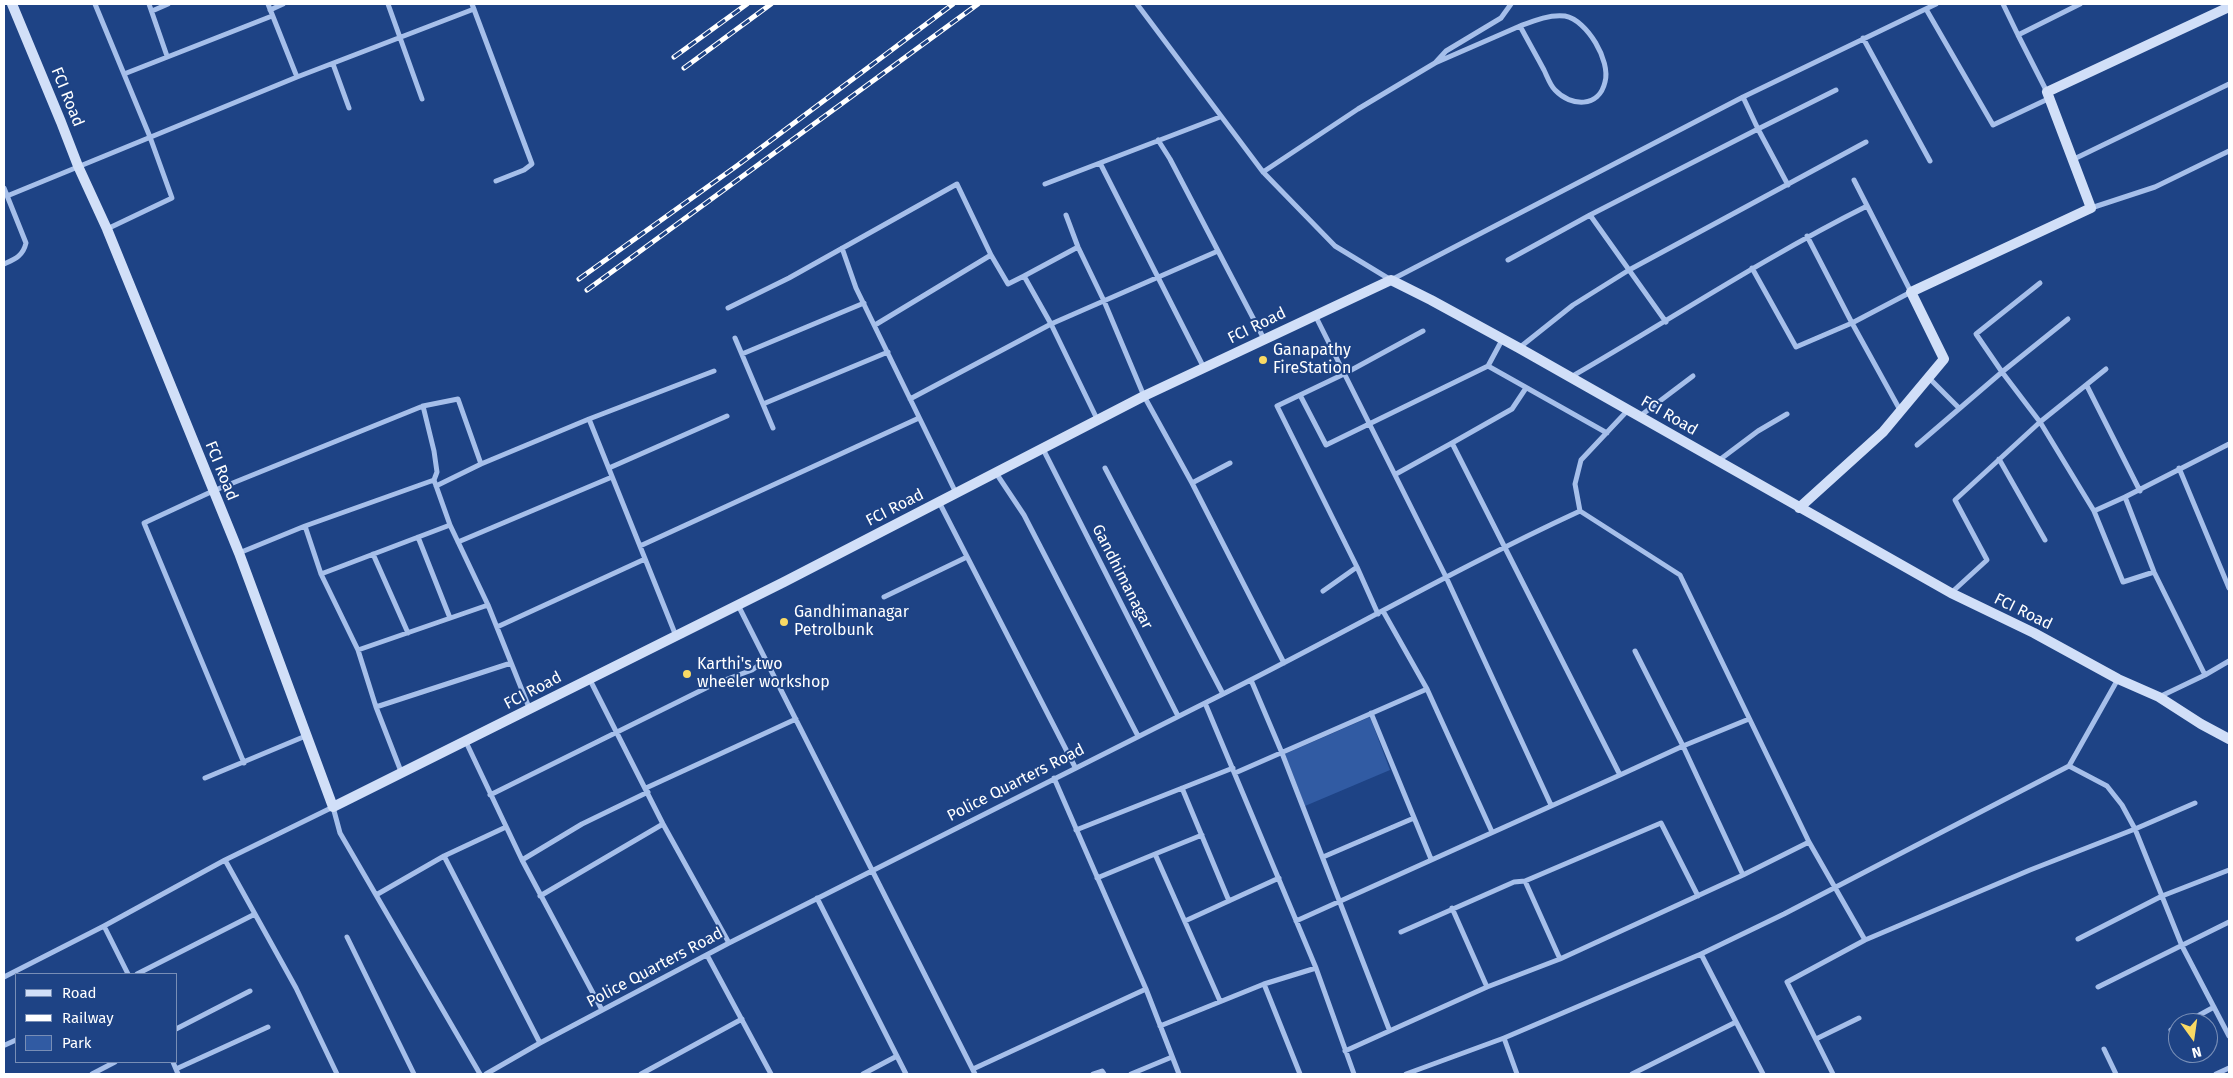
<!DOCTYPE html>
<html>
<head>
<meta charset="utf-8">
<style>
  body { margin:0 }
  #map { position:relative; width:2233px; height:1078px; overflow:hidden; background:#1e4385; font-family:"Fira Sans",sans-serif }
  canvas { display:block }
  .frame { position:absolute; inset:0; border:5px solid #fff; pointer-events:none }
  .legend { position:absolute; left:15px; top:973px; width:162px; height:90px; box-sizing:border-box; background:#1e4385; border:1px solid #788eb6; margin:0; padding:6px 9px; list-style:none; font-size:15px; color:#fff }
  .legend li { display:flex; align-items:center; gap:10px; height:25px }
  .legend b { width:25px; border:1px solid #788eb6 }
  .north { position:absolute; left:2168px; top:1013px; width:50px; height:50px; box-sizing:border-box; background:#1e4385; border:1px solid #788eb6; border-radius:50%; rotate:166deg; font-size:14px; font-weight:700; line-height:20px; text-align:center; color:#fff }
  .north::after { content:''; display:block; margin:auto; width:18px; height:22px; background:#fada64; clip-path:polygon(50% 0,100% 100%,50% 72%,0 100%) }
</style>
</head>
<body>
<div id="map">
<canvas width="2233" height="1078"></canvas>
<div class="frame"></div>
<ul class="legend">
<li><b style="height:6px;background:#d1dff8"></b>Road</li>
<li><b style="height:6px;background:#fff"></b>Railway</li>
<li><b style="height:14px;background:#315ba3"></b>Park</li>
</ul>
<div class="north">N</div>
</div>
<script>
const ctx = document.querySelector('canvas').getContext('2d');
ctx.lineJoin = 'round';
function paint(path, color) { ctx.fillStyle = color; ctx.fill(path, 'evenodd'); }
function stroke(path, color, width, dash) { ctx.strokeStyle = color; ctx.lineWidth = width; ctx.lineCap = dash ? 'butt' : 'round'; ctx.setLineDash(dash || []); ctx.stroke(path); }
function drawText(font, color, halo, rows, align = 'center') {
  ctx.font = font + ' "Fira Sans",sans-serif'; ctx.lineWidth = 4; ctx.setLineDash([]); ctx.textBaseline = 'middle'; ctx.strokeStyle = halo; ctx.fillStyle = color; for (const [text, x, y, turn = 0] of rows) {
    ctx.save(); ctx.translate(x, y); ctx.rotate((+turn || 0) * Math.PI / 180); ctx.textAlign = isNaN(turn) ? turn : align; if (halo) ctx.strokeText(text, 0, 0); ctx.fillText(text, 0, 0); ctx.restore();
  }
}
paint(new Path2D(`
  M1370 717 1390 770 1305 806 1285 754Z`), '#315ba3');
stroke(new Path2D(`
  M95 4 150 137 172 198 107 229
  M149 4 167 56
  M388 4 422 99
  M472 4 532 164 524 170 496 181
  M1137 4 1263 172 1335 246 1391 280 1743 97 1936 4
  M2003 4 2018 35
  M1926 9 1993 125 2048 99
  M270 10 283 4
  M152 11 168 4
  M1863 38 1930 161
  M1435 63 1520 26C1533 21 1550 14 1565 16 1587 20 1611 61 1605 82 1599 108 1571 107 1555 90 1550 85 1547 76 1544 70 1536 55 1528 41 1520 26
  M333 64 349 108
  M124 74 272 16
  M297 77 474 9
  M2047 92 2018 35 2080 4
  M1743 97 1758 129 1836 90
  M1158 140 1170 159 1264 339
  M2072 160 2229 84
  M1100 163 1204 368
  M1263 172 1358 109 1435 63 1446 51 1501 18 1511 4
  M1854 180 1911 292 1852 323 1900 410
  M1045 184 1220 117
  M4 188 26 243C23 256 15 259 4 264
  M7 196 297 77 268 4
  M2091 208 2155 187 2229 151
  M1066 215 1078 247 1104 301 1144 396 1192 483 1230 463
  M1590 215 1758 129 1788 185
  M1078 247 1024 276 1051 324 1098 421
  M842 248 856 288 956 493
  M991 255 1008 284 1024 276
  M1508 260 1590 215 1666 322
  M1752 268 1796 347 1852 323 1807 236
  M2040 283 1976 334 2002 372 2040 422 2094 511 2123 582 2154 572
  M728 308 789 278 957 184 991 255 875 325
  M1315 315 1446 577 1551 805
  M735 338 773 428
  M1519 348 1573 305 1629 270 1866 142
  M742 354 864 303
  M1488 366 1502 340
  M1571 377C1670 320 1765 257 1867 206
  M1929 378 1959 408
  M2087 386 2140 491
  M1300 395 1326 445 1488 366 1607 433
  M910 399 1051 324 1218 251
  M763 404 888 352
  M423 406 458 399 481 464
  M1640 416 1693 376
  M589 419 714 371
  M1452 443 1512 409 1526 388
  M1917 445 2002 372 2068 319
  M1043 449 1178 716
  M1999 459 2045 540
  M1718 461 1758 431 1787 414
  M609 468 727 416
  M1105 468 1223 694
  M2179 468 2229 588
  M996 473 1024 515 1138 736
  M1192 483 1284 663
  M436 486 481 464 589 419 676 636
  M939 502 1075 767
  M1580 511 1575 484 1581 460 1628 410
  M2094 511 2125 497
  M305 526 321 574 358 650 376 707 511 663
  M418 537 450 618
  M458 542 612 477
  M640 546 919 418
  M239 553 305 526 434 480
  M373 554 408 633
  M1357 567 1378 614
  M321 574 450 525
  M1323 591 1357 567 1277 406 1344 374 1423 331
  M1951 593 1987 560 1955 500 2040 422 2106 369
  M884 597 967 557
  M738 605 975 1074
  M1383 611 1427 689 1492 832
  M497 627 645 559
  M358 650 488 605
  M1635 651 1683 746 1749 719
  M2205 675 2229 661
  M589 678 663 824 729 943
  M1251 680 1282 753 1389 1029
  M2159 697 2205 675 2154 572 2125 497 2229 444
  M1205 703C1331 641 1452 570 1580 511L1680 575 1809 842 1743 875 1560 959 1487 987 1345 1051
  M376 707 402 774
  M1371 713 1431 859
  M466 742 522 860 582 824 648 792
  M244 763 144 523 213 491 423 406 434 451 437 472 434 480 450 525 488 605 530 710
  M1235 773 1427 689
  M1620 775 1683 746 1743 875
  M205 778 308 735
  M646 788 796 719
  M1182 788 1229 901
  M490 795 714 684 752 670 766 660
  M2195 803 2135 829 2182 946 2229 1036
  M1076 830 1233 768
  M1809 842 1865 940 2030 870 2135 829 2122 805 2107 786 2069 766
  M1155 854 1202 835
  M444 856 540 1043
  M1323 857 1414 818
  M225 860 296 988 337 1074
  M522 860 602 1010
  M1097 878 1155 854 1220 1001
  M1525 881 1560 959
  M376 895 444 856 506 827
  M540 896 663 824
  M817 898 906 1074
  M1452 908 1487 987
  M1185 921 1279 878
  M1296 921 1620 775 1452 443 1396 474
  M1401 932 1514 882 1525 881 1661 823 1698 896
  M347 937 414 1074
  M2078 939 2162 896 2229 870
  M1701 954 1763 1074
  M707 955 771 1074
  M128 974 104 926 225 860 333 807 340 833 480 1074
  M137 974 255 914
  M4 977 104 926
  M1264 984 1316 968
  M2098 987 2229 922
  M1146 989 1179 1074
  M2185 1023 2214 1007
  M1160 1026 1264 984 1300 1074
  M176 1029 250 991
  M2171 1030 2178 1026
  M1504 1038 1701 954 1784 914 2069 766 2118 679
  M1816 1039 1859 1018
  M5 1045 16 1040
  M2104 1049 2116 1074
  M173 1062 178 1074
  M176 1069 268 1027
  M973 1069 1146 989 1054 778
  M92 1074 115 1062
  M486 1074 540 1043 729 943 1205 703 1316 968 1354 1074
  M641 1074 742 1019
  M863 1074 897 1056
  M1093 1074 1102 1071 1104 1074
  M1131 1074 1172 1057
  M1406 1074 1504 1038 1517 1074
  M1632 1074 1736 1022
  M1833 1074 1787 982 1865 940
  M2216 1074 2229 1068`), '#a6bfea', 5);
stroke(new Path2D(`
  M12 4 61 122 78 166 107 229 239 553 333 807 784 582 1144 396 1391 280 1431 300 1519 348 1951 593 2034 633 2118 679 2159 697 2201 724 2229 739
  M1799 508 1883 432 1944 359 1911 292 2091 208 2047 92 2229 7`), '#d1dff8', 10);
const rail = new Path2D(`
  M674 57 747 4
  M684 68 771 4
  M579 279 738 165 953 4
  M587 290 978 4`);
stroke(rail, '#fff', 5);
stroke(rail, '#1e4385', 3, [9]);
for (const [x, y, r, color] of [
  [1263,360,5,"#fada64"],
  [784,622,5,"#fada64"],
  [687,674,5,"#fada64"]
]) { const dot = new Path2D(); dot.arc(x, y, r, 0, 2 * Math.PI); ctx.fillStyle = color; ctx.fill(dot); stroke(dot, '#1e4385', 2); }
drawText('16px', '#fff', '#1e4385', [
  ["FCI Road",67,97,68],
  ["FCI Road",1257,326,-26],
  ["FCI Road",1669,416,30],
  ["FCI Road",221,471,68],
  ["FCI Road",895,508,-27],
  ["Gandhimanagar",1122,577,63],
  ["FCI Road",2023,612,26],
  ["FCI Road",533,691,-28],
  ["Police Quarters Road",1016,783,-27],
  ["Police Quarters Road",655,968,-28]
]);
drawText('16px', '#fff', '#1e4385', [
  ["Ganapathy",1273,351],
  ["FireStation",1273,369],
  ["Gandhimanagar",794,613],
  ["Petrolbunk",794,631],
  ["Karthi's two",697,665],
  ["wheeler workshop",697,683]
], 'left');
</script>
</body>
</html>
